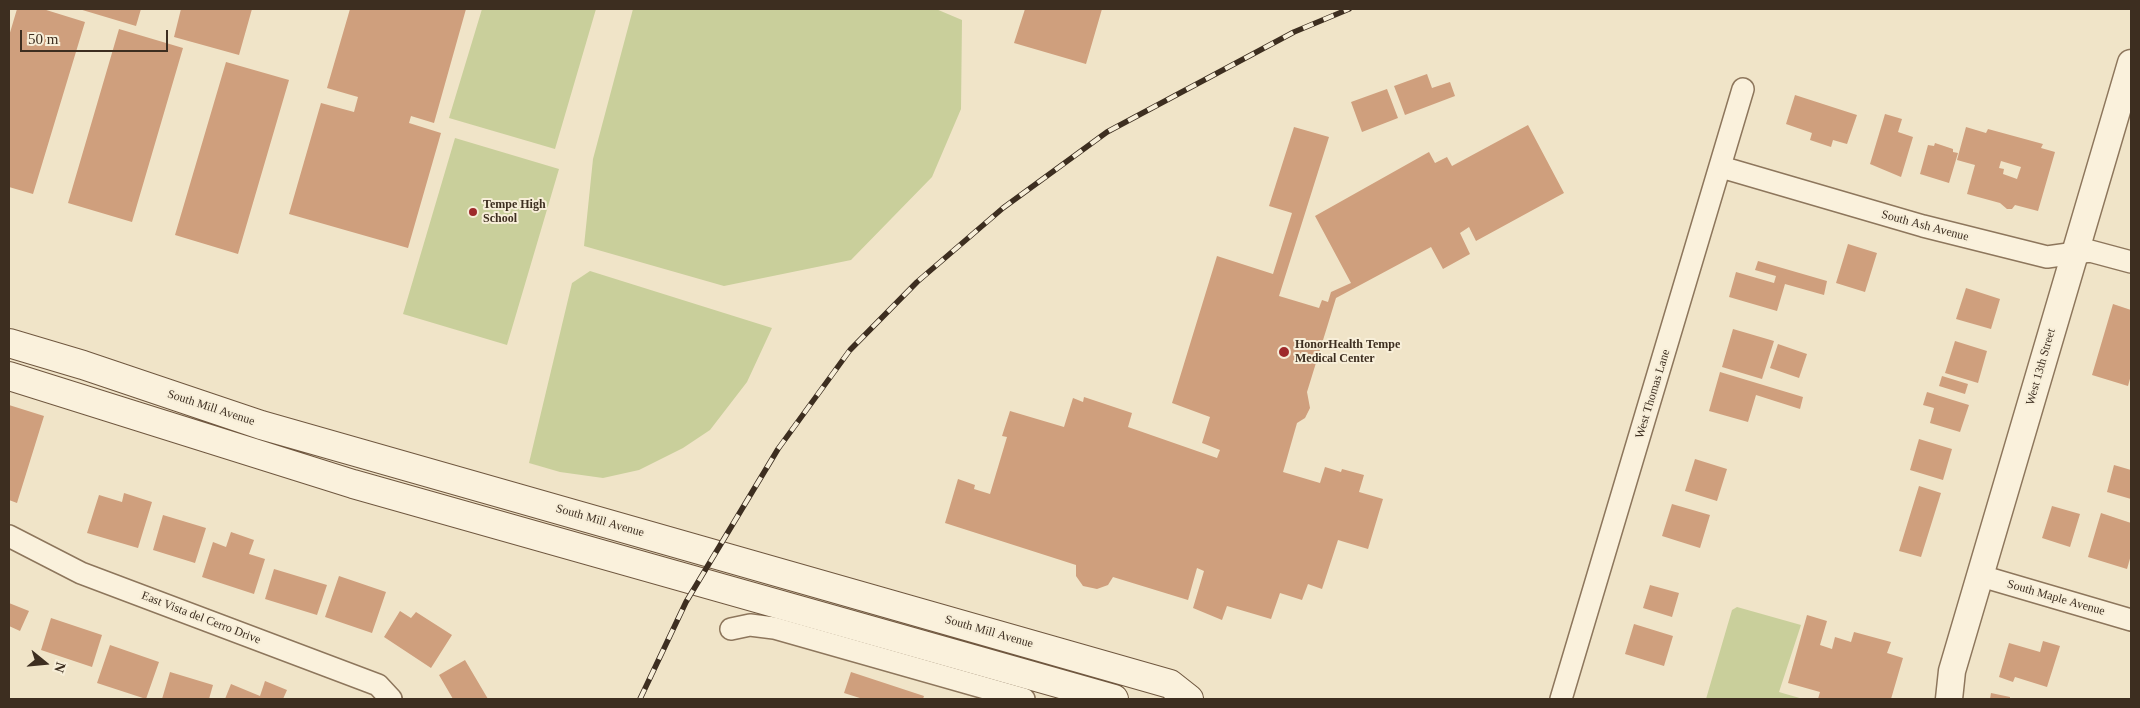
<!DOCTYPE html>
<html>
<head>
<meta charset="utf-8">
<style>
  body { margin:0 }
  #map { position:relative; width:2140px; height:708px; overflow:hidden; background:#f0e4c8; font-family:Georgia,serif }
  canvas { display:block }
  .frame { position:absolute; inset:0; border:10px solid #3d2e20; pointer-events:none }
  .north { position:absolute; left:20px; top:638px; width:50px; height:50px; -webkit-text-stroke:4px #f7eed8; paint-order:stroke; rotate:107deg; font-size:14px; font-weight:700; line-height:20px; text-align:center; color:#3d2e20 }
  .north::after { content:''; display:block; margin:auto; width:18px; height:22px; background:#3d2e20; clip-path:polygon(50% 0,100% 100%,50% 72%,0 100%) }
  .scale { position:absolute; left:20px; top:30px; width:148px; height:22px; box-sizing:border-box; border:2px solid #3d2e20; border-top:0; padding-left:6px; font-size:15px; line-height:18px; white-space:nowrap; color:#3d2e20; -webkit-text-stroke:4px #f7eed8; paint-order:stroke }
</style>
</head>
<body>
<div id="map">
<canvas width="2140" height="708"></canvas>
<div class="frame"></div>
<div class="north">N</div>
<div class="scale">50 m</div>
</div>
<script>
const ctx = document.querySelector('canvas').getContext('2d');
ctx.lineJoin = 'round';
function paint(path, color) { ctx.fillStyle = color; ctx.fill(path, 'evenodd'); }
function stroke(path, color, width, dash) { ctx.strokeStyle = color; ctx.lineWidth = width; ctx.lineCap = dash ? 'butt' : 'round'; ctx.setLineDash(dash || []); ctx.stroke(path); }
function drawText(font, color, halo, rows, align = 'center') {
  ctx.font = font + ' Georgia,serif'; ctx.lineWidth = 4; ctx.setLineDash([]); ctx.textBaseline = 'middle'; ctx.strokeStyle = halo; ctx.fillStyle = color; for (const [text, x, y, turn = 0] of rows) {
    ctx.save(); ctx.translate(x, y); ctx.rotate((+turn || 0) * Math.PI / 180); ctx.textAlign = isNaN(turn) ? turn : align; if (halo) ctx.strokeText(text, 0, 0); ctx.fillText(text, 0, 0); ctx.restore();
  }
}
paint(new Path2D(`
  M482 9H596L555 149 449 118Z
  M633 9H936L962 20 961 109 932 177 851 260 724 286 584 246 593 159Z
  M455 138 559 169 507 345 403 314Z
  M590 271 772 328 747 382 710 430 683 448 639 470 603 478 560 472 529 463 572 283Z
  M1737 607 1801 625 1779 692 1803 699H1706L1732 610Z`), '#c9cf9b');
paint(new Path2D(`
  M17 9H43L85 22 33 194 9 187V36Z
  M79 9H141L136 26Z
  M181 9H252L239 55 174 37Z
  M350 9H466L434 123 411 116 409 123 441 133 408 248 289 214 321 103 354 112 358 97 327 88Z
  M1025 9H1102L1086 64 1014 43Z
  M119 29 183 48 132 222 68 203Z
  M226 62 289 80 238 254 175 235Z
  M1427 74 1432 88 1450 82 1455 96 1405 115 1394 86Z
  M1387 89 1398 118 1362 132 1351 102Z
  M1795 95 1857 115 1847 144 1833 140 1831 147 1810 140 1812 133 1786 124Z
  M1885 114 1902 119 1898 132 1913 137 1901 177 1870 164Z
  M1528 125 1564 193 1476 241 1469 227 1460 233 1470 254 1443 269 1431 247 1336 298 1307 392 1310 408 1305 418 1297 423 1283 472 1320 483 1325 467 1341 472 1342 469 1364 475 1359 492 1383 499 1368 549 1338 540 1322 589 1308 584 1302 600 1280 593 1271 619 1227 606 1222 620 1193 608 1204 571 1197 568 1188 600 1113 577 1108 585 1097 589 1083 586 1076 576V565L945 523 958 479 975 485 974 489 990 494 1007 437 1002 436 1010 411 1064 427 1073 398 1083 402 1084 397 1132 413 1128 427 1217 458 1220 450 1202 443 1210 417 1172 403 1217 256 1273 274 1292 213 1269 206 1294 127 1329 137 1279 296 1319 308 1322 300 1328 302 1331 292 1351 283 1315 216 1429 152 1435 163 1447 157 1452 166Z
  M1966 127 1986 133 1988 129 2043 144 2041 148 2055 152 2038 211 2015 205 2012 209H2007L2000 203 1967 194 1975 165 1957 160ZM2001 161 2021 167 2017 179 2003 174 2004 169 1999 168Z
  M1935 143 1953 149V152L1958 153 1949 183 1920 174 1928 145 1934 146Z
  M1848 244 1877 253 1865 292 1836 283Z
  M1758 261 1827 281 1824 295 1785 284 1777 311 1729 297 1736 272 1774 283 1776 276 1755 270Z
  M1966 288 2000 299 1991 329 1956 319Z
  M2113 304 2131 310V375L2128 386 2092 375Z
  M1733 329 1774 341 1762 379 1722 367Z
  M1955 341 1987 351 1978 383 1945 373Z
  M1778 344 1807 354 1799 378 1770 368Z
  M1720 372 1803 397 1800 409 1756 395 1748 422 1709 411Z
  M1942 376 1968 384 1965 394 1939 386Z
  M1927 392 1969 405 1960 432 1930 423 1934 408 1923 405Z
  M9 405 44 416 17 503 9 500Z
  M1919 439 1952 449 1943 480 1910 470Z
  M1695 459 1727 469 1717 501 1685 491Z
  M2114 465 2131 470V499L2107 492Z
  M1919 486 1941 493 1921 557 1899 551Z
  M124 493 152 502 138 548 87 533 99 495 122 502Z
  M1672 504 1710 515 1700 548 1662 536Z
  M2052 506 2080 514 2070 547 2042 538Z
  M2101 513 2131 523V555L2127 569 2088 557Z
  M163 515 206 528 195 563 153 550Z
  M231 532 254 540 249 554 265 559 254 594 202 577 213 542 226 547Z
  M274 569 327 585 317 615 265 599Z
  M339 576 386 592 372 633 325 617Z
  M1650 585 1679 593 1672 617 1643 608Z
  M9 603 29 611 20 631 9 626Z
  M400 611 411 618 416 612 452 635 431 668 384 637Z
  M1807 615 1827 621 1820 645 1832 649 1835 637 1851 642 1854 632 1891 642 1887 653 1903 658 1891 699H1818L1820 692 1788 683Z
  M51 618 102 635 92 667 41 650Z
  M1634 624 1673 636 1664 666 1625 654Z
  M2043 641 2060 646 2047 687 2015 677 2013 682 1999 677 2009 643 2040 652Z
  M110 645 159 662 146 699 97 683Z
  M465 660 488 699H453L439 675Z
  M170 672 213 685 209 699H162Z
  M851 672 924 696 923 699H863L844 693Z
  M265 681 287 690 283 699H225L231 684 260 696Z
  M1991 693 2010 697V699H1990Z`), '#cf9f7d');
const minor = new Path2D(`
  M1721 167 1923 226 2047 257 2090 251 2131 262
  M9 536 81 573 378 685 391 699
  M1981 576 2131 620
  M731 629 750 625 774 628 1024 699
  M1561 699 1743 89`);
const tertiary = new Path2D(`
  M1949 699 1952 671 2131 63`);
const secondary = new Path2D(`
  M9 343 83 365 261 425 1170 684 1189 699
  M9 376 353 484 1114 699`);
stroke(minor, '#8d765c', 24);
stroke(tertiary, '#8d765c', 29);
stroke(secondary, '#6f573f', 30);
stroke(minor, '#faf1dc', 21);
stroke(tertiary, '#faf1dc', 26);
stroke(secondary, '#faf1dc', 28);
const rail = new Path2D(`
  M640 699 686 602 778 449 850 350 917 282 1003 208 1107 132 1294 32 1349 9`);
stroke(rail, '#3d2e20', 5.5);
stroke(rail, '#f7eed8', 4, [11]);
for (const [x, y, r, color] of [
  [473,212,5,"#9e2a2b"],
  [1284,352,6,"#9e2a2b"]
]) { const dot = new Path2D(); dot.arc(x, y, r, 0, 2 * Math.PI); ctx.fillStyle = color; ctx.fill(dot); stroke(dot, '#f7eed8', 2); }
drawText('bold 12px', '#3d2e20', '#f7eed8', [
  ["Tempe High",483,205],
  ["School",483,219],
  ["HonorHealth Tempe",1295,345],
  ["Medical Center",1295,359]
], 'left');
drawText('12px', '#3d2e20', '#f7eed8', [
  ["South Ash Avenue",1925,226,15],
  ["West 13th Street",2041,367,-74],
  ["West Thomas Lane",1653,394,-73],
  ["South Mill Avenue",211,408,18],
  ["South Mill Avenue",600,521,16],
  ["South Maple Avenue",2056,598,16],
  ["East Vista del Cerro Drive",201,618,21],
  ["South Mill Avenue",989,632,16]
]);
</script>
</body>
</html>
